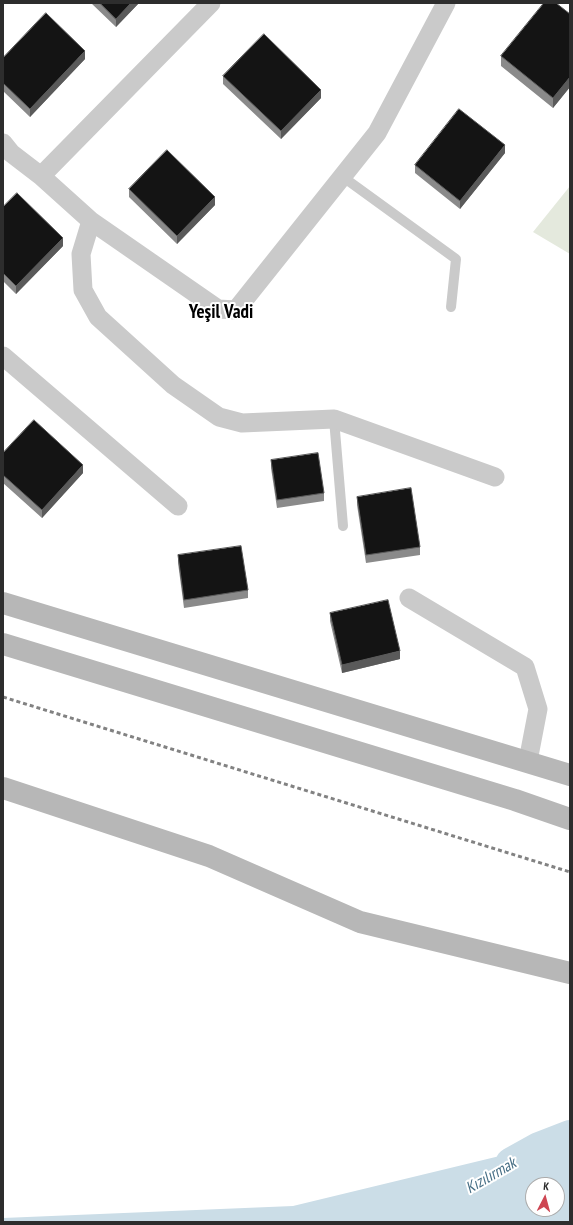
<!DOCTYPE html>
<html>
<head>
<meta charset="utf-8">
<style>
  body { margin:0 }
  #map { position:relative; width:573px; height:1225px; overflow:hidden; background:#fff; font-family:"PT Sans Narrow",sans-serif }
  canvas { display:block }
  .frame { position:absolute; inset:0; border:4px solid #2d2d2d; pointer-events:none }
  .north { position:absolute; left:525px; top:1177px; width:40px; height:40px; box-sizing:border-box; background:#fff; border:1px solid #ababab; border-radius:50%; rotate:6deg; font-size:11px; font-weight:700; line-height:16px; text-align:center; color:#2d2d2d }
  .north::after { content:''; display:block; margin:auto; width:14px; height:18px; background:#ce4653; clip-path:polygon(50% 0,100% 100%,50% 72%,0 100%) }
</style>
</head>
<body>
<div id="map">
<canvas width="573" height="1225"></canvas>
<div class="frame"></div>
<div class="north">K</div>
</div>
<script>
const ctx = document.querySelector('canvas').getContext('2d');
ctx.lineJoin = 'round';
function paint(path, color) { ctx.fillStyle = color; ctx.fill(path, 'evenodd'); }
function stroke(path, color, width, dash) { ctx.strokeStyle = color; ctx.lineWidth = width; ctx.lineCap = dash ? 'butt' : 'round'; ctx.setLineDash(dash || []); ctx.stroke(path); }
function drawText(font, color, halo, rows, align = 'center') {
  ctx.font = font + ' "PT Sans Narrow",sans-serif'; ctx.lineWidth = 4; ctx.setLineDash([]); ctx.textBaseline = 'middle'; ctx.strokeStyle = halo; ctx.fillStyle = color; for (const [text, x, y, turn = 0] of rows) {
    ctx.save(); ctx.translate(x, y); ctx.rotate((+turn || 0) * Math.PI / 180); ctx.textAlign = isNaN(turn) ? turn : align; if (halo) ctx.strokeText(text, 0, 0); ctx.fillText(text, 0, 0); ctx.restore();
  }
}
paint(new Path2D(`
  M570 186V254L533 232Z`), '#e4e9dd');
paint(new Path2D(`
  M570 1139V1222H3V1218L293 1206ZM533 1185H557V1209H533Z`), '#cbdde7');
stroke(new Path2D(`
  M512 1164 539 1149 570 1137`), '#cbdde7', 34);
stroke(new Path2D(`
  M343 177 456 259 451 307
  M334 419 343 526`), '#cacaca', 10);
stroke(new Path2D(`
  M3 143 11 153 41 176 91 221 218 309 236 310 377 133 446 3
  M41 176 211 3
  M91 221 81 254 83 290 98 317 173 385 219 417 242 423 334 419 495 477
  M3 356 178 506
  M409 598 525 667 538 709 528 761`), '#cacaca', 19);
stroke(new Path2D(`
  M3 603 570 775
  M3 644 515 800 570 819
  M3 788 209 856 360 922 570 973`), '#b7b7b7', 22);
stroke(new Path2D(`
  M3 697 570 872`), '#828282', 3, [4, 3]);
paint(new Path2D(`
  M91 3H139L116 27Z
  M570 14V87L553 108 501 66V56Z
  M3 58 85 59 30 117 3 91Z
  M223 76 321 98 281 139 223 84Z
  M505 153 460 209 415 173V165Z
  M129 189 215 205 177 244 129 197Z
  M3 207 63 246 16 294 3 281Z
  M3 453 83 473 42 518 3 483Z
  M271 460 324 493V501L277 508 271 468Z
  M357 497 420 547V555L366 563 357 505Z
  M178 555 248 590V598L184 608 178 563Z
  M330 613 400 659 342 673 330 621Z`), '#8a8a8a');
paint(new Path2D(`
  M131 3H139L116 27V19Z
  M85 51V59L30 117V109Z
  M570 77V87L553 108V98Z
  M321 90V98L281 139V131Z
  M505 145V153L460 209V201Z
  M215 197V205L177 244V236Z
  M63 238V246L16 294V286Z
  M83 465V473L42 518V510Z
  M400 651V659L342 673V665Z`), '#5a5a5a');
const building = new Path2D(`
  M100 3H131L116 19Z
  M544 3H556L570 14V77L553 98 501 56Z
  M46 13 85 51 30 109 3 83V58Z
  M264 34 321 90 281 131 223 76Z
  M459 109 505 145 460 201 415 165Z
  M167 150 215 197 177 236 129 189Z
  M17 193 63 238 16 286 3 273V207Z
  M34 420 83 465 42 510 3 475V453Z
  M318 453 324 493 277 500 271 460Z
  M411 488 420 547 366 555 357 497Z
  M241 546 248 590 184 600 178 555Z
  M388 600 400 651 342 665 330 613Z`);
paint(building, '#141414');
stroke(building, '#5a5a5a', 1);
drawText('italic 16px', '#466e85', '#fff', [
  ["Kızılırmak",491,1176,-30]
]);
drawText('bold 19px', '#000', '#fff', [
  ["Yeşil Vadi",221,313]
]);
</script>
</body>
</html>
